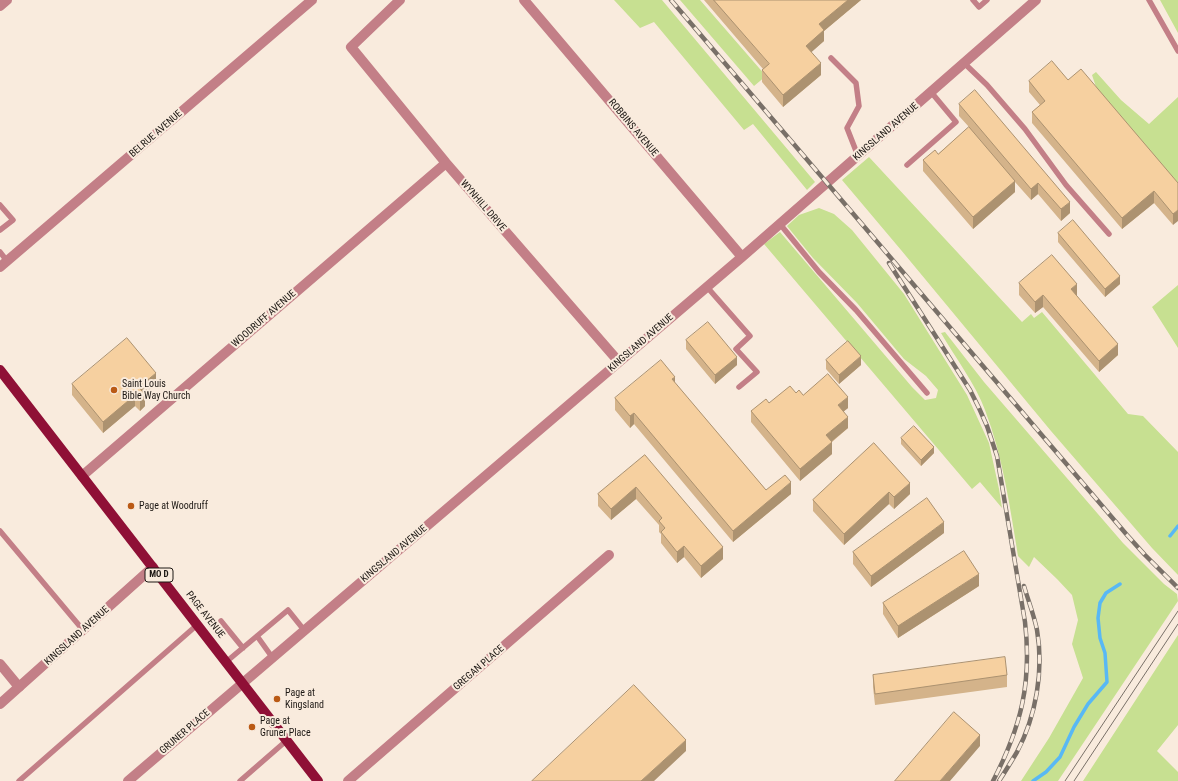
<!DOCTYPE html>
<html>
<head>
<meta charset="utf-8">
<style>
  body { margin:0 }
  canvas { display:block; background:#f9ebdd }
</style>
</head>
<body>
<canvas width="1178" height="781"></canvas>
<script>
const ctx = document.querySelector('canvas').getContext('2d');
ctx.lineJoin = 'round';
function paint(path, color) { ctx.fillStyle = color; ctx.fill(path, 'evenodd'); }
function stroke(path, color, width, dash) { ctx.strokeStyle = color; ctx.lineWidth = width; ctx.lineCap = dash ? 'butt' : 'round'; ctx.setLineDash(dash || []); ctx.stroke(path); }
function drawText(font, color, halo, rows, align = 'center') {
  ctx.font = font + ' "Roboto Condensed",sans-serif'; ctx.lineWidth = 4; ctx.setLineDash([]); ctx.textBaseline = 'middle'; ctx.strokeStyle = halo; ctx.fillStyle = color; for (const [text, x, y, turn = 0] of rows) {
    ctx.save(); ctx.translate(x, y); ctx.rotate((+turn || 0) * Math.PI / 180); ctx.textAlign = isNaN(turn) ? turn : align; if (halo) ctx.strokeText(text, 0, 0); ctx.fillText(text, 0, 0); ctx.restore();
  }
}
paint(new Path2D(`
  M614 0H662L815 182 807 190 753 124 744 130 654 22 640 28Z
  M680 0H700L766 76 754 86Z
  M1160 0H1178V33Z
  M1096 72 1121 100 1149 124 1178 97V189L1098 93 1092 75Z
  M869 157 1022 322 1031 314 1034 318 1042 312 1128 414 1143 416 1178 452V575L1152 548 1051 431 901 250 842 180Z
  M819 208 834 214 852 230 904 294 967 395 989 443 999 489 1002 508 980 482 972 489 764 244 780 232 912 387 925 400 936 398 938 390 926 376 904 359 857 303 813 258 787 226 799 215Z
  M1178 285V348L1152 307Z
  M945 332 984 382 1123 543 1164 584 1177 594 1178 601 1058 781H1021L1049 738 1083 678 1072 644 1078 620 1072 595 1057 579 1034 557 1029 567 1018 556C1010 507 1003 457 985 410 976 385 955 357 941 333Z
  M1178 635V725L1157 751 1178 772V781H1083Z`), '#c7e091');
stroke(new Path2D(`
  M1170 536 1178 526
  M1033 781 1046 772 1060 757 1074 727 1088 704 1107 682 1105 653 1100 638 1098 618 1100 603 1106 593 1120 584`), '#58b8f5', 3.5);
stroke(new Path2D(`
  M973 0 979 7 987 0
  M1149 0 1178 51
  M831 58 856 83 859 106 847 128 858 156
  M964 63 987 85 1025 129 1066 185 1109 234
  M907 165 956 122 931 92
  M0 205 13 220 0 230
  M780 224 819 272 856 310 927 393
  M0 252 7 261
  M707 287 750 336 736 349 757 372 739 387
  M0 531 83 630
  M221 621 243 648
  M257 636 272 657
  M226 662 288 610 304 630
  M19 781 197 625
  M240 781 286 741`), '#c37f87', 5.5);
stroke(new Path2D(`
  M400 0 351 47 446 163 619 362
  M524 0 742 257
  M0 267 312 0
  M82 476 446 163
  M0 664 19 687
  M128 781 742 257 1036 0
  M348 781 609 555`), '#c37f87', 10);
stroke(new Path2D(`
  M0 6 7 0
  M0 704 153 567`), '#c37f87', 10);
stroke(new Path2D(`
  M0 370 318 781`), '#8f1036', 10);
stroke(new Path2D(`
  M1065 781 1178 611
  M1074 781 1178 624`), '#797068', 1);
const rail = new Path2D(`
  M671 0 1127 535 1145 555 1178 588
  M889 263 970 390 979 408 987 426 997 456 1025 622C1032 683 1021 727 993 781
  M999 781C1005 772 1011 762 1017 752 1036 716 1044 671 1037 630 1034 615 1028 600 1024 586`);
stroke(rail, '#797068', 4.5);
stroke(rail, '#f9ebdd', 3, [9]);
paint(new Path2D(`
  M704 0H861L824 31V41L811 52 821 75 783 107 762 82V70L763 69Z
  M1068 80 1178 183 1173 225 1154 203 1122 229 1032 123V112L1040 105 1029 92V81Z
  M959 104 1070 213 1061 221 1038 194 1031 200 1015 182V192L973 229 923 171V160L938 154 969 127 959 116Z
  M1058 233 1120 284 1105 297 1058 242Z
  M1019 283 1077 295V296L1118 355 1099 372 1043 307 1035 313 1019 295Z
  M686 340 737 365 715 384 686 349Z
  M826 360 861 365 839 384 826 369Z
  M675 383 766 490 791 494 733 542 634 424 630 428 615 410V398Z
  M72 384H156L144 394 145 406 140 411 135 406 103 433 72 395Z
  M796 393 848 408 844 411 848 428 832 442V454L800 481 751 422V411L769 403Z
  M901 438 934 453 921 466 901 444Z
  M874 443 910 494 894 509 889 504 844 545 813 511V500Z
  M645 455 723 559 701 578 684 557 677 563 661 543V534L659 532V525L636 499 611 520 598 506V494Z
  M944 533 871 587 853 564V552Z
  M979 586 898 638 883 614V603Z
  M873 675H1007V687L875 705 873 687Z`), '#d4b38a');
paint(new Path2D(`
  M848 0H861L824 31V41L806 57V46L819 24Z
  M821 63V75L783 107V95Z
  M1015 181V192L973 229V217Z
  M1038 183V194L1031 200V189Z
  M1154 191V203L1122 229V218Z
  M1070 202V213L1061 221V209Z
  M1178 210V221L1173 225V214Z
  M1120 276V284L1105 297V289Z
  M1077 284V295L1071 301V289Z
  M1043 295V307L1035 313V302Z
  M1118 344V355L1099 372V361Z
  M861 356V365L839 384V375Z
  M737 357V365L715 384V375Z
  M156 373V384L139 398V387Z
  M675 377V388L672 379Z
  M135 395V406L103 433V422Z
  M145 395V406L140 411V400Z
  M848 397V408L838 416V405Z
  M634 413V424L630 428V416Z
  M848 417V428L826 446V435Z
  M832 442V454L800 481V469Z
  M934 447V453L921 466V460Z
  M791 482V494L733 542V531Z
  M910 483V494L894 509V497Z
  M636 487V499L611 520V509Z
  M889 492V504L844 545V534Z
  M944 522V533L871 587V576Z
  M684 546V557L677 563V552Z
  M723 547V559L701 578V566Z
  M979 574V586L898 638V626Z
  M980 735V746L950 781H940Z
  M686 740V751L654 781H641Z`), '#ac9270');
const building = new Path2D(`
  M714 0H848L819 24 824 30 806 46 821 63 783 95 762 70 769 64Z
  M1052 61 1068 80 1081 69 1178 183V210L1173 214 1154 191 1122 218 1032 112 1045 101 1029 81Z
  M975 90 1070 202 1061 209 1038 183 1031 189 959 104Z
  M969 127 1015 181 973 217 923 160 935 150 938 154Z
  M1073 220 1120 276 1105 289 1058 233Z
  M1052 255 1077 284 1071 289 1118 344 1099 361 1043 295 1035 302 1019 283Z
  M708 322 737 357 715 375 686 340Z
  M127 338 156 373 139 387 145 395 140 400 135 395 103 422 72 384Z
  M848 341 861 356 839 375 826 360Z
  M661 360 675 377 672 379 766 490 785 475 791 482 733 531 634 413 630 416 615 398Z
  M828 374 848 397 838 405 848 417 826 435 832 442 800 469 751 411 766 399 769 403 790 386 796 393 799 390 803 395Z
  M914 426 934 447 921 460 901 438Z
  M874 443 910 483 894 497 889 492 844 534 813 500Z
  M645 455 723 547 701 566 684 546 677 552 661 532 665 528 659 521 662 518 636 487 611 509 598 494Z
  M927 498 944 522 871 576 853 552Z
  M964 551 979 574 898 626 883 603Z
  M1005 657 1007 675 875 694 873 675Z
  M634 685 686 740 641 781H532Z
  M954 712 980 735 940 781H895Z`);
paint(building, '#f6d0a0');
stroke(building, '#ac9270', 1);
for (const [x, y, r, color] of [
  [114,390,4,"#ba5a15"],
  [131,506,4,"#ba5a15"],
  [277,699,4,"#ba5a15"],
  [252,727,4,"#ba5a15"]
]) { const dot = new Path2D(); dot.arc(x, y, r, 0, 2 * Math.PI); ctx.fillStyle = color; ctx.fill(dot); stroke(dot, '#f9ebdd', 1.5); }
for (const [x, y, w] of [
  [159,575,28]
]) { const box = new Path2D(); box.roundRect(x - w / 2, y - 7, w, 14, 3); ctx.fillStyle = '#f9ebdd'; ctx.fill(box); stroke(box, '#1d1814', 1); }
drawText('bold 9px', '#1d1814', null, [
  ["MO D",159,575]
]);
drawText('10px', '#1d1814', '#f9ebdd', [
  ["ROBBINS AVENUE",633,128,50],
  ["KINGSLAND AVENUE",886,132,-41],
  ["BELRUE AVENUE",156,134,-41],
  ["WYNHILL DRIVE",483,206,49],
  ["WOODRUFF AVENUE",264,319,-41],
  ["KINGSLAND AVENUE",641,343,-41],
  ["KINGSLAND AVENUE",394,554,-40],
  ["PAGE AVENUE",205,615,52],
  ["KINGSLAND AVENUE",77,636,-42],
  ["GREGAN PLACE",479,668,-41],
  ["GRUNER PLACE",185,732,-41]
]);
drawText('10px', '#1d1814', '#f9ebdd', [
  ["Saint Louis",122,384],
  ["Bible Way Church",122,396],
  ["Page at Woodruff",139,506],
  ["Page at",285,693],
  ["Kingsland",285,705],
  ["Page at",260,721],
  ["Gruner Place",260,733]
], 'left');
</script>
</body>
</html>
